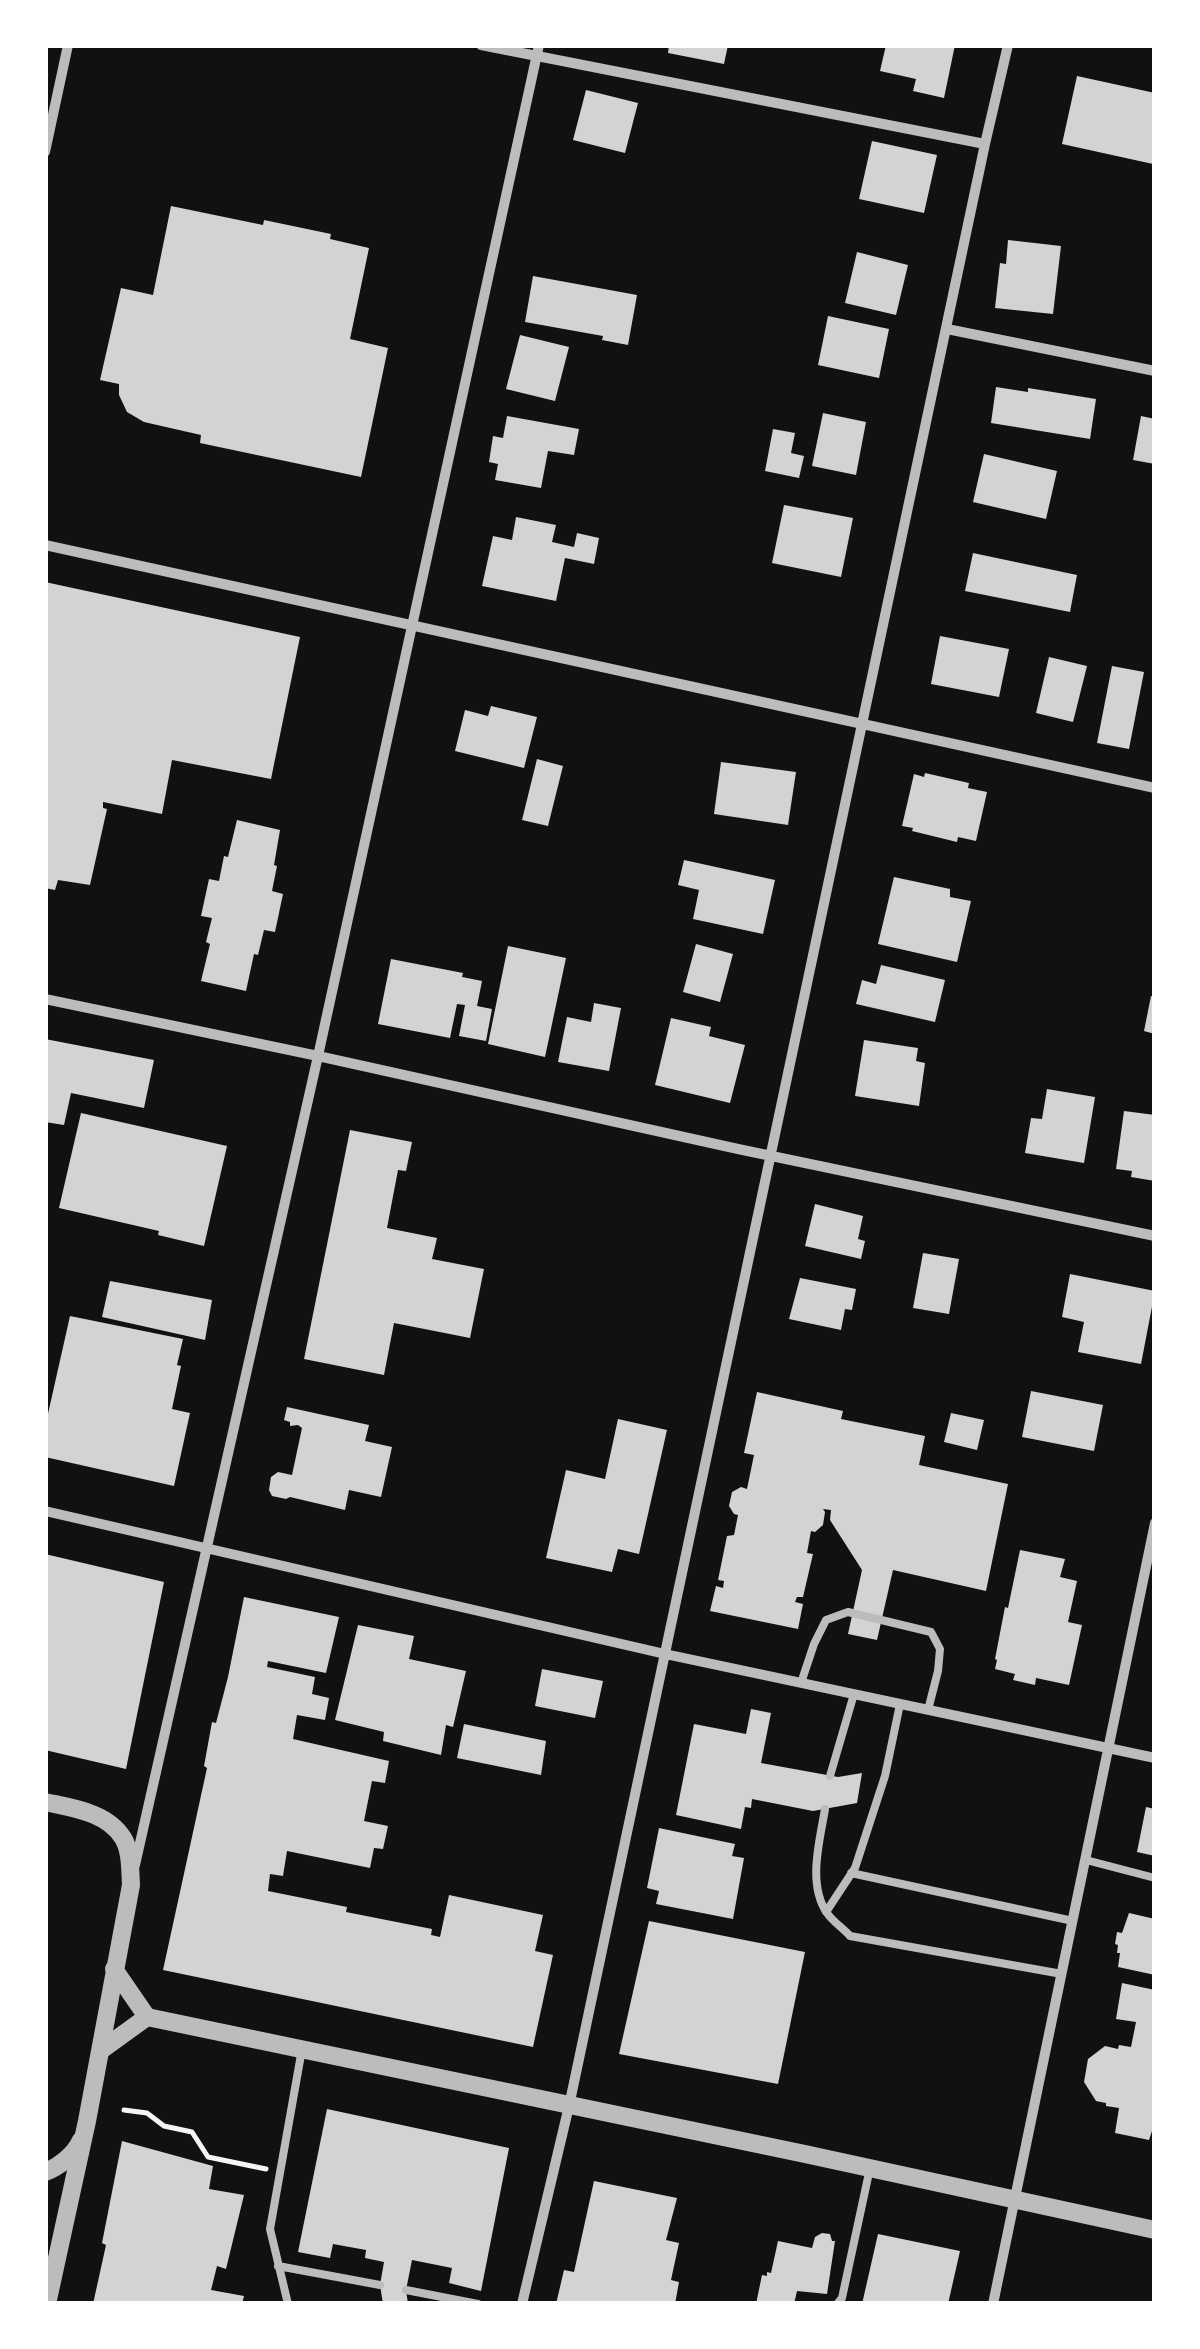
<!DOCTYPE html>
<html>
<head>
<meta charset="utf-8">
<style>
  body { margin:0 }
  #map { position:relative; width:1200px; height:2349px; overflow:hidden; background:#111; font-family:Barlow,sans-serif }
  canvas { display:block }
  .frame { position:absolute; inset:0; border:48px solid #fff; pointer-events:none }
</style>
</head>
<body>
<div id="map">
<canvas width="1200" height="2349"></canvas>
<div class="frame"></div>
</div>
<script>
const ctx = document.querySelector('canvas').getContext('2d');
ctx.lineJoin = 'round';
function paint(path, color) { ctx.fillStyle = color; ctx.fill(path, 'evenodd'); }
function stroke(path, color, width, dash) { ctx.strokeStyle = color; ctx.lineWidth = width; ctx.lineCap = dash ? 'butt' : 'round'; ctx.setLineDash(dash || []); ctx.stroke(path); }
paint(new Path2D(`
  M669 45H728L724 64 668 53Z
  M886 45H955L944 98 913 91 916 79 880 71Z
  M1077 76 1155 93 1153 164 1062 144Z
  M586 90 638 103 625 153 573 140Z
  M872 141 937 155 924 213 859 199Z
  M171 206 263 225 264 220 331 234 330 239 369 248 350 339 388 348 361 477 200 443 201 435 144 422 127 412 119 395V384L100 380 121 288 153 295Z
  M1008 240 1061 246 1053 314 995 308 1000 263 1006 264Z
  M857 252 908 265 896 315 845 303Z
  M533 276 637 295 628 345 602 340 603 336 525 322Z
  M828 316 889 329 879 378 818 365Z
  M520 335 569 347 555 401 506 389Z
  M996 387 1028 392V388L1096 399 1090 439 991 423Z
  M823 413 866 422 856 475 812 466Z
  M507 416 579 429 574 455 548 451 541 488 495 480 498 464 489 462 493 436 503 438Z
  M1141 416 1155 419V464L1133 460Z
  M773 429 795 433 791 453 804 456 799 478 765 471Z
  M984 454 1057 471 1046 519 973 502Z
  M784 505 853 518 841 577 772 563Z
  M516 517 556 525 552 542 574 547 577 533 599 538 594 564 565 558 556 601 482 586 493 536 512 540Z
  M973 553 1077 575 1070 612 965 591Z
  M45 582 300 637 271 779 172 760 162 814 103 802V808L107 809 90 885 58 880 55 890 45 888Z
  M940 636 1009 649 999 697 931 684Z
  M1049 657 1087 666 1073 722 1036 713Z
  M1112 666 1144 672 1129 749 1097 743Z
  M491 706 537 717 524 768 455 751 465 710 488 716Z
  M537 759 563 766 548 826 522 820Z
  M721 762 796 772 788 825 714 814Z
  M925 773 969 783 968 788 987 792 976 841 958 837 957 842 912 831 913 828 902 826 914 774 924 777Z
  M237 820 280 830 274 865 277 866 272 891 283 894 275 932 264 930 258 955 254 954 246 991 201 981 210 944 206 942 212 918 201 916 209 879 219 881 224 856 228 857Z
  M684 860 775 880 763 934 693 919 699 890 678 885Z
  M894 877 950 889V897L971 901 957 962 878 944Z
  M696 944 733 954 720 1002 683 992Z
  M508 946 566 958 545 1057 488 1044Z
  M391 959 463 973 462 977 482 981 477 1006 492 1009 486 1041 459 1036 465 1005 457 1004 450 1038 378 1024Z
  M881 965 945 980 935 1022 856 1004 862 980 876 984Z
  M1151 996 1155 997V1034L1144 1031Z
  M594 1003 621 1008 609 1071 558 1062 567 1017 591 1022Z
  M671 1018 711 1027 709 1036 745 1045 730 1103 655 1085Z
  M45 1039 154 1060 144 1108 71 1093 64 1125 45 1122Z
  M864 1040 918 1048 916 1061 925 1063 919 1106 855 1096Z
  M1047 1089 1095 1097 1084 1163 1025 1153 1031 1118 1042 1119Z
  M1124 1111 1155 1115V1181L1131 1177 1132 1171 1116 1169Z
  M81 1113 227 1146 204 1246 158 1235 159 1231 59 1208Z
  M350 1130 412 1142 406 1171 398 1170 387 1228 437 1238 432 1259 484 1269 470 1338 394 1323 384 1375 304 1359Z
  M815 1204 863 1216 858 1239 865 1241 861 1259 805 1246Z
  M923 1253 959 1259 949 1314 913 1308Z
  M1070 1274 1155 1291 1141 1364 1078 1352 1084 1322 1062 1317Z
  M800 1278 856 1289 852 1310 845 1309 841 1330 789 1319Z
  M110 1281 212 1300 205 1340 102 1317Z
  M70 1316 183 1339 177 1365 181 1366 172 1409 190 1413 174 1486 45 1457V1427Z
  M1031 1391 1103 1405 1094 1451 1022 1437Z
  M757 1392 843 1411 841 1419 925 1436 919 1465 1008 1484 986 1591 893 1570 877 1640 848 1634 862 1570 830 1520 831 1510 823 1509 825 1512 823 1525 815 1532 811 1531 807 1553 813 1554 803 1597H797L795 1602 803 1604 798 1629 710 1611 716 1586 723 1588 724 1581 718 1580 727 1536 734 1535 738 1515 734 1514 729 1506 732 1492 741 1487 747 1489 754 1455 744 1453Z
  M287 1407 369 1425 365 1441 392 1447 381 1497 349 1490 345 1510 290 1497 286 1499 272 1496 269 1490 271 1477 278 1472 292 1475 302 1428 298 1425 290 1426V1422L284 1420Z
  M951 1413 984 1420 977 1450 944 1442Z
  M618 1419 667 1430 639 1554 618 1549 612 1572 546 1558 566 1470 605 1479Z
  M1020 1550 1065 1559 1060 1577 1077 1581 1068 1622 1082 1625 1069 1685 1036 1678 1035 1685 1013 1680 1015 1674 995 1669 997 1660 995 1659 1005 1607 1008 1608Z
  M45 1554 164 1582 126 1769 45 1750Z
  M244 1597 339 1617 326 1673 268 1661 267 1667 315 1677 312 1694 329 1698 325 1720 297 1715 293 1739 389 1761 385 1783 372 1781 364 1821 388 1826 383 1849 374 1848 370 1868 287 1851 283 1876 270 1874 268 1891 347 1907 346 1912 432 1929 431 1935 440 1937 449 1895 543 1915 535 1951 553 1955 533 2047 163 1970 207 1768 204 1766 212 1722 216 1723 228 1677Z
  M358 1625 414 1636 409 1659 466 1671 453 1727 446 1725 441 1755 383 1741 384 1732 335 1720Z
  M542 1669 603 1681 595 1718 535 1706Z
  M751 1709 771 1713 761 1763 838 1777 862 1773 857 1803 813 1811 752 1799 751 1808 745 1807 741 1829 676 1815 694 1724 746 1734Z
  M464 1724 546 1741 541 1775 457 1758Z
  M1146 1807 1155 1809V1856L1137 1852Z
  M659 1828 735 1844 732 1856 744 1858 733 1919 656 1904 659 1891 647 1888Z
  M1129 1913 1155 1919V1975L1118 1967 1120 1953H1117L1118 1945 1115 1944 1117 1932 1122 1933Z
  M649 1921 805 1952 778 2084 619 2054Z
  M1122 1983 1155 1990V2122L1149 2140 1115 2133 1119 2108 1106 2106V2103L1096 2101 1084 2082 1088 2059 1105 2046 1118 2049 1119 2045 1131 2047 1136 2022 1116 2019Z
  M327 2109 509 2148 481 2291 449 2283 452 2268 412 2260 406 2290 408 2304H383L380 2285 384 2262 365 2258 366 2250 333 2244 330 2258 298 2252Z
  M122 2141 213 2166 209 2189 244 2195 226 2269 217 2266 211 2290 244 2296 242 2304H93L106 2245 102 2243Z
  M594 2181 677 2198 666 2240 679 2243 671 2280 679 2282 675 2304H556L564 2270 574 2272Z
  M822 2233 830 2234 832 2241H835L827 2294 797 2291 794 2304H756L762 2275 767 2276V2272L771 2273 778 2241 812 2248 815 2237Z
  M878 2234 960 2251 948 2304H862Z`), '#d3d3d3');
stroke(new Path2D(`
  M124 2110 147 2113 164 2126 192 2132 208 2157 266 2169`), '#f5f5f5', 5);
stroke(new Path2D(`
  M801 1683 814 1644 826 1620 848 1612 931 1632 940 1649 938 1671 928 1710
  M830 1776 854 1694
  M825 1809C820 1840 807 1884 827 1913 832 1921 843 1928 850 1936L1062 1974
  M1086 1860 1155 1878
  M851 1873 1073 1921
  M826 1912 855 1868 885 1776 900 1704
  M278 2266 380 2285
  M406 2290 478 2304
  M288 2304 270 2229 302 2049
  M837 2304 842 2298 870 2168`), '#bcbcbc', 8);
stroke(new Path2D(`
  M481 45 985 144
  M45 152 68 45
  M947 329 1155 371
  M45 545 1155 788
  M45 999 318 1056 738 1149 1155 1236
  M45 1511 665 1654 1155 1758
  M135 1865 318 1056 539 45
  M522 2304 569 2106 985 144 1008 45
  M993 2304 1155 1523`), '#bcbcbc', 10);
stroke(new Path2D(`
  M45 1802C72 1808 107 1812 123 1838 131 1851 130 1870 131 1885L87 2121 47 2304
  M114 1969 147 2017 805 2154 1155 2230
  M100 2051 147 2017
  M45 2172C59 2167 75 2154 81 2140`), '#bcbcbc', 18);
</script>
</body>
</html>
